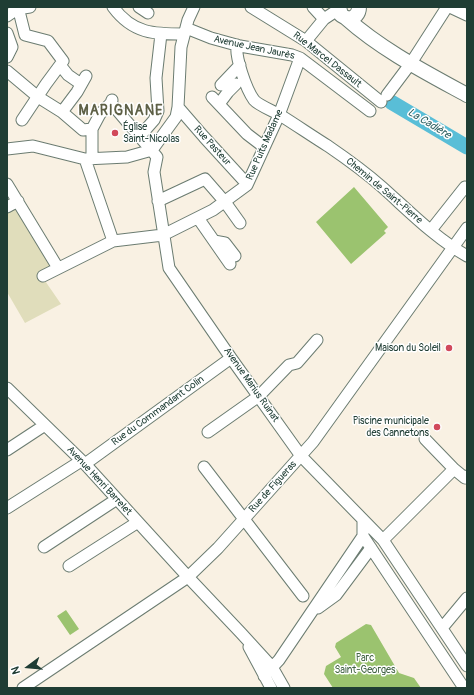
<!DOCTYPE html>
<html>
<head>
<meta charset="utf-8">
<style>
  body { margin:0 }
  #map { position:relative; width:474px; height:695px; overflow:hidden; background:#f9f1e3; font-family:Pangolin,sans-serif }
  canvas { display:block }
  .frame { position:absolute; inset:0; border:8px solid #1f3d34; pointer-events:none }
  .north { position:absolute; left:8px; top:647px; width:40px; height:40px; -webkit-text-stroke:3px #fff; paint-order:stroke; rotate:254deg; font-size:11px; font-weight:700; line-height:16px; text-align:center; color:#1f3d34 }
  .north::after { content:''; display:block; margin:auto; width:14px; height:18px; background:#1f3d34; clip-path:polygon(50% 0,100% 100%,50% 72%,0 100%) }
</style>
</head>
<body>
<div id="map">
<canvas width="474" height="695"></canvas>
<div class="frame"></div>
<div class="north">N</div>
</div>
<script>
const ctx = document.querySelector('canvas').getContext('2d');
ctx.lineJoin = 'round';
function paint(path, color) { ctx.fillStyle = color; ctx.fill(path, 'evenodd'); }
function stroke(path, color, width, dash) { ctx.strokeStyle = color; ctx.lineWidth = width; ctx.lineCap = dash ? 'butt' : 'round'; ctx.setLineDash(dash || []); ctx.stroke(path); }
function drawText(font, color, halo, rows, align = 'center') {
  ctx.font = font + ' Pangolin,sans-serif'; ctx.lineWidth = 3; ctx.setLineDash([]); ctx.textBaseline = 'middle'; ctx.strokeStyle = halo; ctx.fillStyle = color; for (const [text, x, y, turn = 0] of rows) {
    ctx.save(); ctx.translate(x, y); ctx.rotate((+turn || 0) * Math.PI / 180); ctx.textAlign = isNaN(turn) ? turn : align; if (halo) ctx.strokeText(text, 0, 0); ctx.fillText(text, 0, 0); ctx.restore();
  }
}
paint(new Path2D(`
  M15 202 54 268 41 275 61 304 25 323 7 292V207Z`), '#e0ddbb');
paint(new Path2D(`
  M354 187 388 227 384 231 386 233 351 264 316 222Z
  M66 610 79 629 70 635 57 616Z
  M366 624 371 625 399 673 414 678 421 688H333L324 674 326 666 341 657 335 647 336 643Z`), '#9bc36f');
stroke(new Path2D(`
  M391 102 467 147`), '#59bed7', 15);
const minor = new Path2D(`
  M15 7 19 11 25 35 48 41 63 61 46 84 22 120
  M113 7C133 34 154 34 184 34
  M139 7 148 13
  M251 7 306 41 381 102
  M313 7 324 19
  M450 7 467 15
  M7 16 17 9 30 7
  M186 28 211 38 240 46 292 55 300 58 370 111
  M7 33 12 47 7 57
  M306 41 324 19 339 9
  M237 45C235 57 246 89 254 100 258 105 273 111 280 115 296 125 312 136 328 146 347 159 365 172 382 187 409 211 435 238 467 256
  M60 65 68 75 81 84
  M7 71 38 97 62 112 83 130 92 129 100 114 111 103 112 100
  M221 85 240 65
  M387 95 411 63 447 7
  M212 97 247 134 264 147
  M111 103 157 157 154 172 169 268 231 358 301 456 383 540 467 666
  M219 104 228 92 236 84
  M178 107 204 137 247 184
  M62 112 77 92 86 76
  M92 129V159
  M140 136 154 120 158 111 156 78 161 34
  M7 149 33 146 85 159 127 157 152 150 176 117 178 107 181 47 188 20 194 7
  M85 159 113 241 163 235 213 210 247 185 279 115 300 58
  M7 184 58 268
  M158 201 205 179 225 202 240 223
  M7 207 18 201
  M198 218 214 241 225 243 235 256
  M431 230 465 187
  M214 241 230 264
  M43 276 113 241
  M7 388 85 464 188 577 241 633 272 667 284 688
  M208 432 259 396 289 365 297 363 317 340
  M425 439 454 469
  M7 450 45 425
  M85 464 231 358
  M204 467 303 596
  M7 508 81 461
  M363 520V536L464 688
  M383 540 454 469 465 478 467 476
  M44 547 117 499
  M69 566 138 522
  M318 608 336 595 371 548
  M442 628 467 598
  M249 647 271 688
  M264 676 279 660 363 536
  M23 688 188 577 218 548 313 442 467 228`);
const major = new Path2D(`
  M339 7 341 15 348 19C355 18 359 14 359 7
  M346 18C382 50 425 72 467 95`);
stroke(minor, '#6b7c71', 13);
stroke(major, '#6b7c71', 16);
stroke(minor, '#fff', 11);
stroke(major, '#fff', 14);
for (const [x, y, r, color] of [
  [115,133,4,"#d1495b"],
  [449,348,4,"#d1495b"],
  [437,427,4,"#d1495b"]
]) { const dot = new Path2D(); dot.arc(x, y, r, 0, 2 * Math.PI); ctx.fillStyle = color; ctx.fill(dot); stroke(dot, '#fff', 1.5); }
drawText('10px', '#1f3d34', '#fff', [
  ["Avenue Jean Jaurès",254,48,12],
  ["Rue Marcel Dassault",327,60,38],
  ["Rue Puits Madame",265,145,-66],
  ["Rue Pasteur",212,146,48],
  ["Chemin de Saint-Pierre",384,191,40],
  ["Avenue Marius Ruinat",251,385,55],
  ["Rue du Commandant Colin",158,411,-36],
  ["Avenue Henri Barrelet",99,481,47],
  ["Rue de Figueras",273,487,-48]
]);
drawText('10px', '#1f3d34', '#fff', [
  ["Église",123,127,"left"],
  ["Saint-Nicolas",123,139,"left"],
  ["Maison du Soleil",441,348],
  ["Piscine municipale",429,421],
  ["des Cannetons",429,433]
], 'right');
drawText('10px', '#446546', '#fff', [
  ["Parc",365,658],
  ["Saint-Georges",365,670]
]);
drawText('italic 11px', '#306465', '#fff', [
  ["La Cadière",429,124,31]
]);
ctx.letterSpacing = '1px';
drawText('bold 14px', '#5e6046', '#fff', [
  ["MARIGNANE",121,111]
]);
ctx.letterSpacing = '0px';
</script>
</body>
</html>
